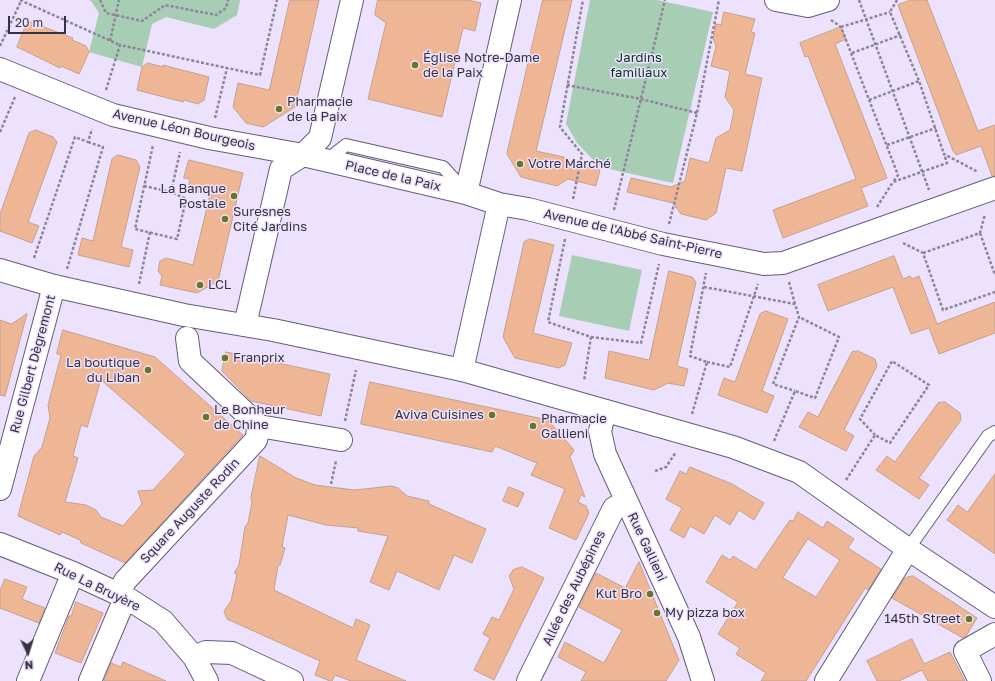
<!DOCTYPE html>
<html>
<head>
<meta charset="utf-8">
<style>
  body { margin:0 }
  #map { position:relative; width:995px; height:681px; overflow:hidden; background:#ece2fd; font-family:"Golos Text",sans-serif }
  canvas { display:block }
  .north { position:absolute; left:8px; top:633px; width:40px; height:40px; -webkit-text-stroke:3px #ece2fd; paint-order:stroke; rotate:176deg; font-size:11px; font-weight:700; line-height:16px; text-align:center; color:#37323f }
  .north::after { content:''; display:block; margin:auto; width:14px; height:18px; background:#37323f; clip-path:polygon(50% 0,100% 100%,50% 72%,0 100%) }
  .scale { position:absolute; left:8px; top:16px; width:58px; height:18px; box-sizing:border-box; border:2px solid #37323f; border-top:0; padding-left:5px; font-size:12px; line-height:14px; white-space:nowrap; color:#37323f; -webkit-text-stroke:3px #ece2fd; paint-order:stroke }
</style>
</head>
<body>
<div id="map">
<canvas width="995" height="681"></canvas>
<div class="north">N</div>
<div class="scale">20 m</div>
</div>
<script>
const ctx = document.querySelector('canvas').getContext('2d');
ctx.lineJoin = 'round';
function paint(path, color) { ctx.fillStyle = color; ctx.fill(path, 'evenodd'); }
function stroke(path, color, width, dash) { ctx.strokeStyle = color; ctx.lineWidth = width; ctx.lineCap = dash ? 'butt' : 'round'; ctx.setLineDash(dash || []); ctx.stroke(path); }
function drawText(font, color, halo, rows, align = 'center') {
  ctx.font = font + ' "Golos Text",sans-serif'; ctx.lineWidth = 3; ctx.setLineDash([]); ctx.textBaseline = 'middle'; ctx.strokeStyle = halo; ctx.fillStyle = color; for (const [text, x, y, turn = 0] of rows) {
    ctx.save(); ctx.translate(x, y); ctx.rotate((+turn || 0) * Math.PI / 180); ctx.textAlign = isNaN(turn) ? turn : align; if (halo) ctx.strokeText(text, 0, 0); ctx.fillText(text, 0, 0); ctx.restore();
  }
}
paint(new Path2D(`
  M88 0H240L237 15 214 29 166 17 152 24 142 67 89 52 99 13 91 1Z
  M590 0H657L713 12 673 183 600 167 577 143 566 124Z
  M572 255 642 270 629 331 559 316Z`), '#a7cdb4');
const building = new Path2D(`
  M290 0H319L295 107 263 127 246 123 233 107 238 83 269 90Z
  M378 0H468L481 3 475 31 463 28 442 117 368 99 386 23 375 15Z
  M543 0H572L536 151 564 157 568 163 600 170 596 186 568 179 557 186 521 177 507 154Z
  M911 0H927L978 131 995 125V176H992L981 146 956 155 953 151 898 5Z
  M724 12 755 19 751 32 755 33 745 74 762 78 742 171 726 168 716 213 706 220 681 214 673 203 627 192 631 178 671 187 685 181 690 158 709 163 716 138 730 130 734 110 725 97 730 71 711 66 716 46 713 38 716 24 721 25Z
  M28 21 73 38 72 40 86 46 89 52 79 74 61 66 60 68 17 47Z
  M841 27 846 39 835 44 887 178 861 188 868 206 783 238 773 210 856 179 808 56 805 57 800 43Z
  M148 63 163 67V65L209 77 204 100 198 104 184 100 183 102 137 90 142 67Z
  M36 130 53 137 57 142 28 222 39 226 32 243 0 231V214L29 133Z
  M118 155 136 160 140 167 121 247 133 250 129 267 78 255 82 238 93 241 112 159Z
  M189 160 243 173 218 281 197 293 160 285 162 276 158 271 160 261 166 258 193 265 210 195 188 189 190 179 184 178Z
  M530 239 554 245 533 333 572 343 565 365 559 368 515 358 503 337 524 242Z
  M894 256 903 279 910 276 912 279 919 276 937 324 995 302V333L939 354 929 328 911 334 893 287 828 311 818 285Z
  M669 271 692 277 696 282 677 366 688 369 684 386 668 383 654 390 605 378 609 351 649 360Z
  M766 311 788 319 762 391 774 396 767 413 718 395 724 378 735 382 760 314Z
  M27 314 5 396 0 395V320L11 324Z
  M63 330 155 357 243 435 125 563 81 543 80 540 62 532 60 535 18 516 34 456 42 447 50 418 48 405 61 355 57 354ZM101 380 186 454 153 490 138 491 142 504 123 526 101 517 96 510 86 505 65 502 78 458 73 456 81 425 87 427Z
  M858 351 875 359 877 366 844 430 854 436 846 451 799 427 808 412 818 417 852 352Z
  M226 352 330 374 321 416 251 401 222 371Z
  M370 382 548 420 574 450 570 457 585 497 581 495 578 502 586 506 589 513 576 540 549 528 565 489 531 475 537 463 495 446 492 452 361 424Z
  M945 402 960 413 961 420 919 478 929 485 919 499 876 470 887 456 895 462 938 403Z
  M260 456 296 478 315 485 354 490 392 486 398 488 407 496 429 501V504L486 529 472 563 454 555 439 590 397 571 389 590 370 582 388 536 358 531V528L326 525 288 515 282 547 285 548 280 565H278L274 590 353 628 356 619 370 625 356 660 406 681H351L335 675 332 681H330L315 675 320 661 227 619 224 611 231 601 237 574 234 573 239 565 245 527 248 523 252 502 251 498Z
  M690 467 732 484 764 503 754 520 739 510 730 525 715 515 704 534 690 526 684 538 670 530 682 508 666 499 680 471 686 474Z
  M995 474V554L947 520 958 505 967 512Z
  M509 487 524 493 518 507 503 501Z
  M798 512 823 528 827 521 854 539 848 548 881 569 868 590 865 588 806 681H761L766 673 736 654 740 648 718 634 738 602 706 582 722 555 730 560 733 556 756 570 790 520 793 521ZM808 539 840 560 816 597 783 578Z
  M639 562 679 660 666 681H581L586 672 558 657 565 642 604 663 622 630 579 607 596 573 625 588Z
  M522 567 544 578 494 680 474 670 490 638 483 634 492 617 499 620 514 589 509 576 513 570Z
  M913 576 977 618 966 636 963 638 892 598 905 578Z
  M5 579 27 587 22 599 45 608 39 623 0 608V591Z
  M76 602 103 613 81 663 55 653 69 616H71Z
  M912 639 924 664 950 652 965 681H928L922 670 899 681H877L867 661Z
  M123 662 166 681H104L111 663 121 667Z`);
paint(building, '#efb696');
stroke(building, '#c2a18e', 1);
const lane = new Path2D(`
  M327 160 346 145 443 167 464 190
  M908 549 988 436 995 432`);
const street = new Path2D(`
  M776 0 808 6 828 0
  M0 69 113 115 209 138 303 155 466 193 499 204 528 209 663 244 764 264 783 263 995 188
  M466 193 510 0
  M245 325 281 169 303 155 320 138 352 0
  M187 338 190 361 259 426 341 440
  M462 370 499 204
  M605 411 600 431 605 454 689 637 703 681
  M0 489 54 286
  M0 544 73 573 127 598 163 621 194 657 206 652 232 653 292 681
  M118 594 125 581 256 440 259 426
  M194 657 207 681
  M28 681 73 573
  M90 681 120 610 127 598
  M528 681 614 508 626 501
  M826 681 908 549
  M980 681 965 651 995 634`);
const secondary = new Path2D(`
  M0 270 54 286 184 315 273 330 462 370 733 447 799 472 908 549 995 607`);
stroke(lane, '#675b78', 14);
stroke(street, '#675b78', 24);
stroke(secondary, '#675b78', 24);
stroke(new Path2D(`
  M20 0 120 45
  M100 0 106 13 142 21 165 5 216 15 226 8 228 0
  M859 0 929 190
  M897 0 890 12 919 81 944 154
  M831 20 841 27 898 175 893 182 947 163 944 154 978 172
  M841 27 890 12
  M110 41 119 0
  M0 46 21 1
  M852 53 901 35
  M567 85 641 99 697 113
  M106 90 120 45 227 68
  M869 100 919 81
  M215 118 227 68 260 75 277 0
  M0 132 15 97
  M887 145 936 128
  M144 186 171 192 186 199 177 239 135 229 153 145
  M171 192 180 152
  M573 199 582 154 560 127 583 0
  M877 207 893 182
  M614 210 665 0
  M669 224 697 113 719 0
  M980 233 995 275
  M565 239 548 322 591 337 584 381
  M903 243 923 253 943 310 995 292
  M923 253 980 233 985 214
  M34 258 75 137 88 142 92 129
  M67 269 103 147 88 142
  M789 282 795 304
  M139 284 150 232
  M704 287 795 304 799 317 773 384 795 391
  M591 337 641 343 659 264
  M707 362 730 367 758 284
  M692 414 707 362 690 356 706 273
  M345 421 356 370
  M774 441 795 391 815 398 839 337 799 317
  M655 471 666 467 676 452
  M846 480 875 435 890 443 929 385 892 361 860 419 875 435
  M331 484 336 461`), '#8d8699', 2.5, [3, 2]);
stroke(lane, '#fff', 12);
stroke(street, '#fff', 22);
stroke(secondary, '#fff', 22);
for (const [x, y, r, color] of [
  [415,65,4,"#697724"],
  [279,109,4,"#697724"],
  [520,164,4,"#697724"],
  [234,196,4,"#697724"],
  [225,219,4,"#697724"],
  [200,285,4,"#697724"],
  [225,358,4,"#697724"],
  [148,370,4,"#697724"],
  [492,415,4,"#697724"],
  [206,417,4,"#697724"],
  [533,426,4,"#697724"],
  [650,594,4,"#697724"],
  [657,613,4,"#697724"],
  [969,619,4,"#697724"]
]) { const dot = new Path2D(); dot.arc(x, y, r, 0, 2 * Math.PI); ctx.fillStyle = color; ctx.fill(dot); stroke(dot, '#ece2fd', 1.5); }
drawText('13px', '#37323f', '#ece2fd', [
  ["Église Notre-Dame",423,58],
  ["de la Paix",423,73],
  ["Pharmacie",287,102],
  ["de la Paix",287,117],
  ["Votre Marché",528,164],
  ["La Banque",226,189,"right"],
  ["Postale",226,204,"right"],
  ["Suresnes",233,212],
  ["Cité Jardins",233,227],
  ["LCL",208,285],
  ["Franprix",233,358],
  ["La boutique",140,363,"right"],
  ["du Liban",140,378,"right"],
  ["Le Bonheur",214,410],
  ["de Chine",214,425],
  ["Aviva Cuisines",484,415,"right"],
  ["Pharmacie",541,419],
  ["Gallieni",541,434],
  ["Kut Bro",642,594,"right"],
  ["My pizza box",665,613],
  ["145th Street",961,619,"right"]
], 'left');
drawText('13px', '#04341d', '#ece2fd', [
  ["Jardins",639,58],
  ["familiaux",639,73]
]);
drawText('13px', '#37323f', '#ece2fd', [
  ["Avenue Léon Bourgeois",184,130,13],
  ["Place de la Paix",393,176,13],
  ["Avenue de l'Abbé Saint-Pierre",633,234,13],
  ["Rue Gilbert Dègremont",33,364,-75],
  ["Square Auguste Rodin",190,511,-47],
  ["Rue Gallieni",647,547,65],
  ["Rue La Bruyère",97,587,26],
  ["Allée des Aubépines",574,588,-64]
]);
</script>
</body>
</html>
